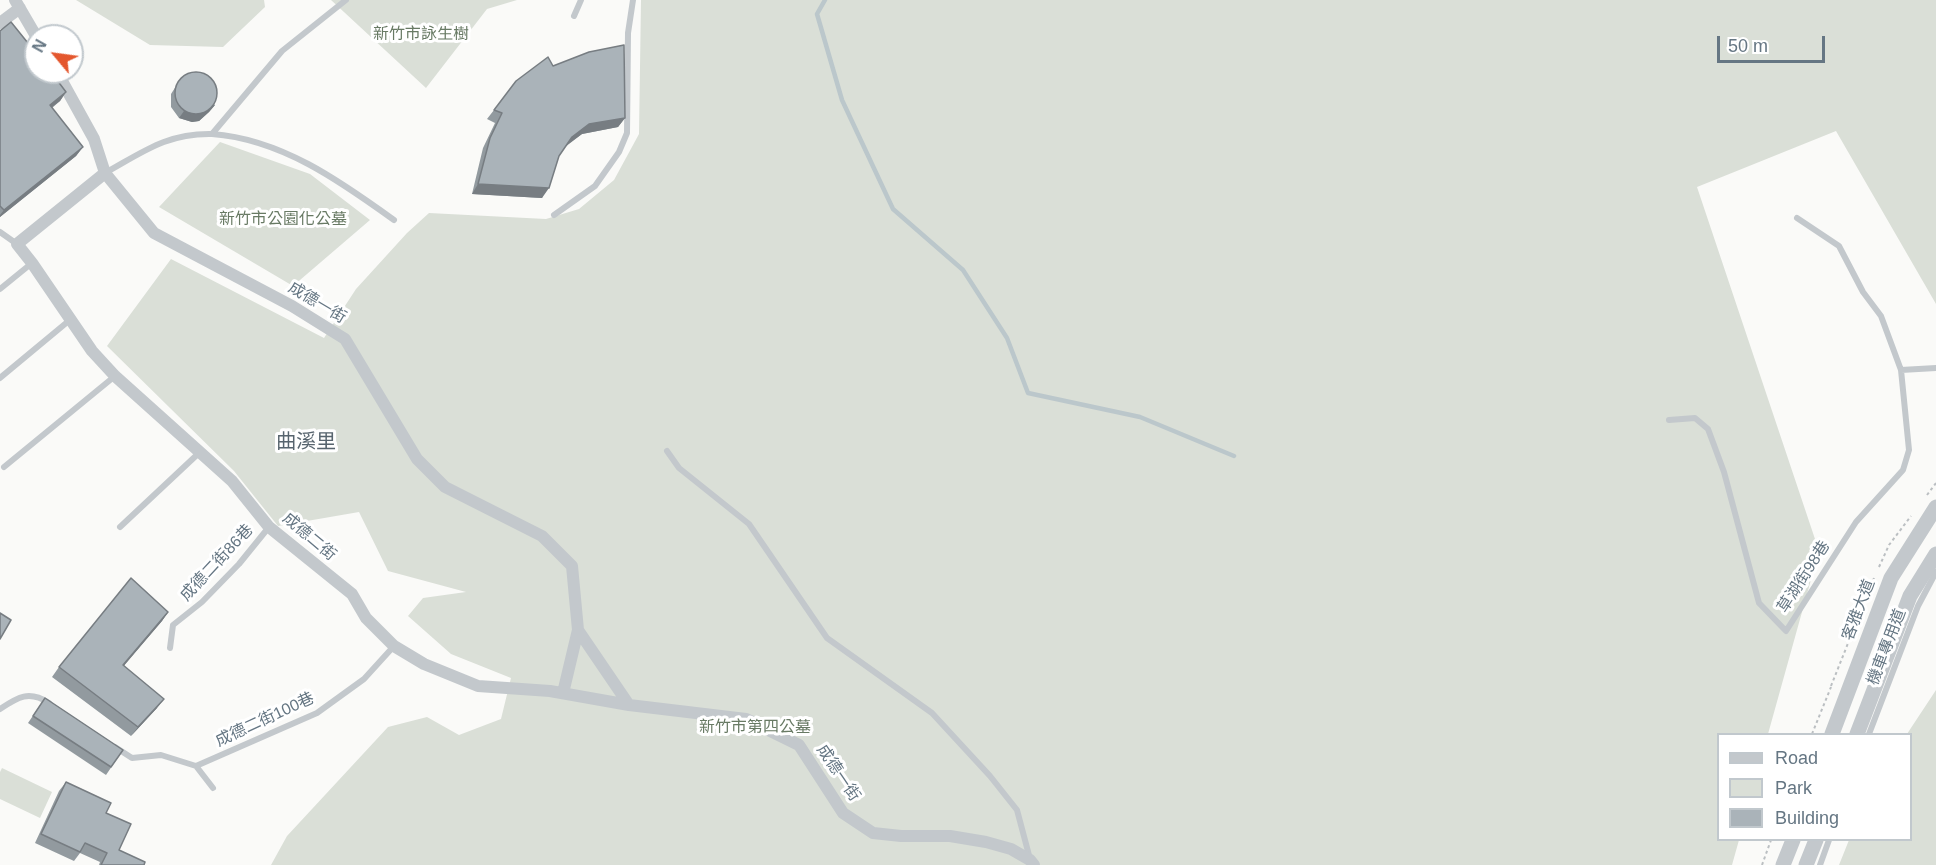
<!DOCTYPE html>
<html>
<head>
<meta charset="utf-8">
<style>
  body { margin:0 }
  #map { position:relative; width:1936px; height:865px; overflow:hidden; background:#fafaf8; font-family:Arial,sans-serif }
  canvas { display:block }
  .legend { position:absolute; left:1717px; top:733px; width:195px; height:108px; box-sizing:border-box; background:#fff; border:2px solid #c1c8cd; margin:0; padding:8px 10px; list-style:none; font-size:18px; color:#657683 }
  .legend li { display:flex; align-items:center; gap:12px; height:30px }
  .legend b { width:30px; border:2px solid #c1c8cd }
  .north { position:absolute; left:24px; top:24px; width:60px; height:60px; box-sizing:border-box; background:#fff; border:2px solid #c1c8cd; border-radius:50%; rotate:299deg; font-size:16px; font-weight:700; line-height:24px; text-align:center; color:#657683 }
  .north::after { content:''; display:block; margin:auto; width:21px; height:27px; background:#e4572e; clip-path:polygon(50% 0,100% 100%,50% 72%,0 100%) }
  .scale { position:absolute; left:1717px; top:36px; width:108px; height:27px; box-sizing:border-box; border:3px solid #657683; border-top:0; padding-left:8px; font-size:18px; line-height:21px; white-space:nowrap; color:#657683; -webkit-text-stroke:4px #fff; paint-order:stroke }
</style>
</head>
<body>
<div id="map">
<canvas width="1936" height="865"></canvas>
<ul class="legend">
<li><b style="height:8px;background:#c3c8cc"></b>Road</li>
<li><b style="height:16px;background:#dadfd7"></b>Park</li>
<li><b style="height:16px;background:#aab3b9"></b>Building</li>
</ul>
<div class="north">N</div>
<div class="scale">50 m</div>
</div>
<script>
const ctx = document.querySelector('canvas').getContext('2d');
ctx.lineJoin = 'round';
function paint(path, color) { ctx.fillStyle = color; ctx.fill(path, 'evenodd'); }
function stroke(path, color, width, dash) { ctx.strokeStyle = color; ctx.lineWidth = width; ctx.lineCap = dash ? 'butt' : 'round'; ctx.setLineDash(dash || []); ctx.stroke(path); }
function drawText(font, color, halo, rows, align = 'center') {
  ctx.font = font + ' Arial,"Noto Sans TC",sans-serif'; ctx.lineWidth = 6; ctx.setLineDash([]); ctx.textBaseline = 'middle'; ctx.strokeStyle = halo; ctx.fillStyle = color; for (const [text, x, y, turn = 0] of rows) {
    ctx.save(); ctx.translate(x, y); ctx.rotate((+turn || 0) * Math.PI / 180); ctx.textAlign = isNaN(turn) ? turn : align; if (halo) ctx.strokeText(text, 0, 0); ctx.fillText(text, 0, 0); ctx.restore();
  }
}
paint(new Path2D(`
  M76 0H264L265 7 223 47 150 45Z
  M331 0H517L487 9 426 88Z
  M641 0H1936V304L1836 131 1697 187 1819 551 1768 734H1718V840H1739L1732 865H271L287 836 388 727 427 717 459 735 501 719 511 678 451 654 408 616 423 598 466 592 388 571 359 512 278 526 234 471 107 346 171 259 324 338 356 289 407 233 429 213 546 219 579 209 614 180 639 134Z
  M220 142 310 174 370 220 293 286 159 207Z
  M1936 690V865H1839L1849 840H1910V734H1907Z
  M2 768 52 792 40 818 0 799V772Z`), '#dadfd7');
stroke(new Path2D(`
  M825 0 817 14 842 100 893 209 963 270 1007 338 1028 393 1140 417 1234 456`), '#bbc7cb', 4.5);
stroke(new Path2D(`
  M1927 495 1936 483
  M1879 567 1889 545 1911 516
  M1831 686 1874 578
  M1812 734 1831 687
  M1762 865 1771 840`), '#bbbfc2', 2, [3, 3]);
stroke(new Path2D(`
  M574 16 581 0
  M212 134C281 139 340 181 394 220
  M105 173C143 152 167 133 212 134L282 51 346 0
  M554 215 595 186 619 152 627 133 628 33 633 0
  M0 232 17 244
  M0 289 32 263
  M1901 370 1936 368
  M0 378 71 319
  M1669 420 1695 418 1708 429 1724 472 1759 603 1786 631 1856 522 1903 470 1909 450 1901 370 1881 316 1863 292 1839 246 1797 218
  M667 451 679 468 749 524 827 638 932 713 990 776 1017 810 1030 859
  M4 467 115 376
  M120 527 200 452
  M170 648 173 625 202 602 239 564 269 527
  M0 709C18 697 29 690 49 703
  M1869 734 1918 606 1936 572
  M115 747 132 758 161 755 196 766 213 788
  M196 766 317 713 364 679 394 646
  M1820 865 1829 840`), '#c3c8cc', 6);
stroke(new Path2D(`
  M15 0 36 36
  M0 23 20 8
  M57 72 94 139 105 173 154 233 292 306 345 339 417 459 445 487 542 536 572 566 578 630 629 705 746 719 799 745 843 813 873 833 901 836H950L986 842 1011 849 1030 860 1034 865
  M105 173 17 244 32 263 92 351 115 376 232 481 269 527 352 594 366 618 394 646 424 664 478 686 550 691 629 705
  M563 693 578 630`), '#c3c8cc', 12);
stroke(new Path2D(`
  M1832 734 1891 578 1936 507
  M1857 734 1910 596 1936 554
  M1783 865 1793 840
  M1806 865 1816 840`), '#c3c8cc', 15);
paint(new Path2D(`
  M0 31 66 92 60 101 52 108 83 147 76 156 0 217Z
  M553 66 625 118 618 127 582 134 565 146 559 156 542 198 472 194 483 148 495 123 487 119 494 110Z
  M180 80 215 105 209 112 199 121 192 122 179 118 171 107V94Z
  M168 612 162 621 124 665 157 708 131 736 52 677 59 667Z
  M45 698 123 750 106 775 28 723Z
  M66 782 106 813 119 850 144 865H99L100 862 80 853 74 861 35 843 59 791Z`), '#929a9f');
paint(new Path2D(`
  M66 92 60 101 43 114 50 105Z
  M215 105 209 112 199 121 192 122 179 118 184 111Z
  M625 118 618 127 582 134 565 147 572 137 589 124Z
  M83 147 76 156 0 217V215L4 210Z
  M478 184 549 188 542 198 472 194Z
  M168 612 162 621 117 674 123 665Z
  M164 699 157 708 131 736 138 727Z`), '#777d82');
const building = new Path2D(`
  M11 22 36 53V72H51L66 92 50 105 83 147 4 210 0 206V31Z
  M624 45 625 118 589 124 572 137 559 156 549 188 478 184 490 138 502 113 494 110 516 81 548 57 553 66 589 52Z
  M175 93a21 21 0 1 1 42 0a21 21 0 1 1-42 0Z
  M131 578 168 612 123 665 164 699 138 727 59 667Z
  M0 613 11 620 0 639Z
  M45 698 123 750 111 767 33 716Z
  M66 782 111 803 106 813 131 824 119 850 145 862 144 865H101L107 853 85 843 80 852 41 834Z`);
paint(building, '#aab3b9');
stroke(building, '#777d82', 1.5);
drawText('16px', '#687a64', '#fff', [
  ["新竹市詠生樹",421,35],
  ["新竹市公園化公墓",283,220],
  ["新竹市第四公墓",755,728]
]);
drawText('16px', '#657683', '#fff', [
  ["成德一街",317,303,31],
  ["成德二街",309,537,40],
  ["成德二街86巷",217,563,-47],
  ["草湖街98巷",1804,577,-57],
  ["客雅大道",1859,610,-69],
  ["機車專用道",1887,647,-69],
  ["成德二街100巷",265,720,-25],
  ["成德一街",838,773,56]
]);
drawText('20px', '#57646e', '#fff', [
  ["曲溪里",306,442]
]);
</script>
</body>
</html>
